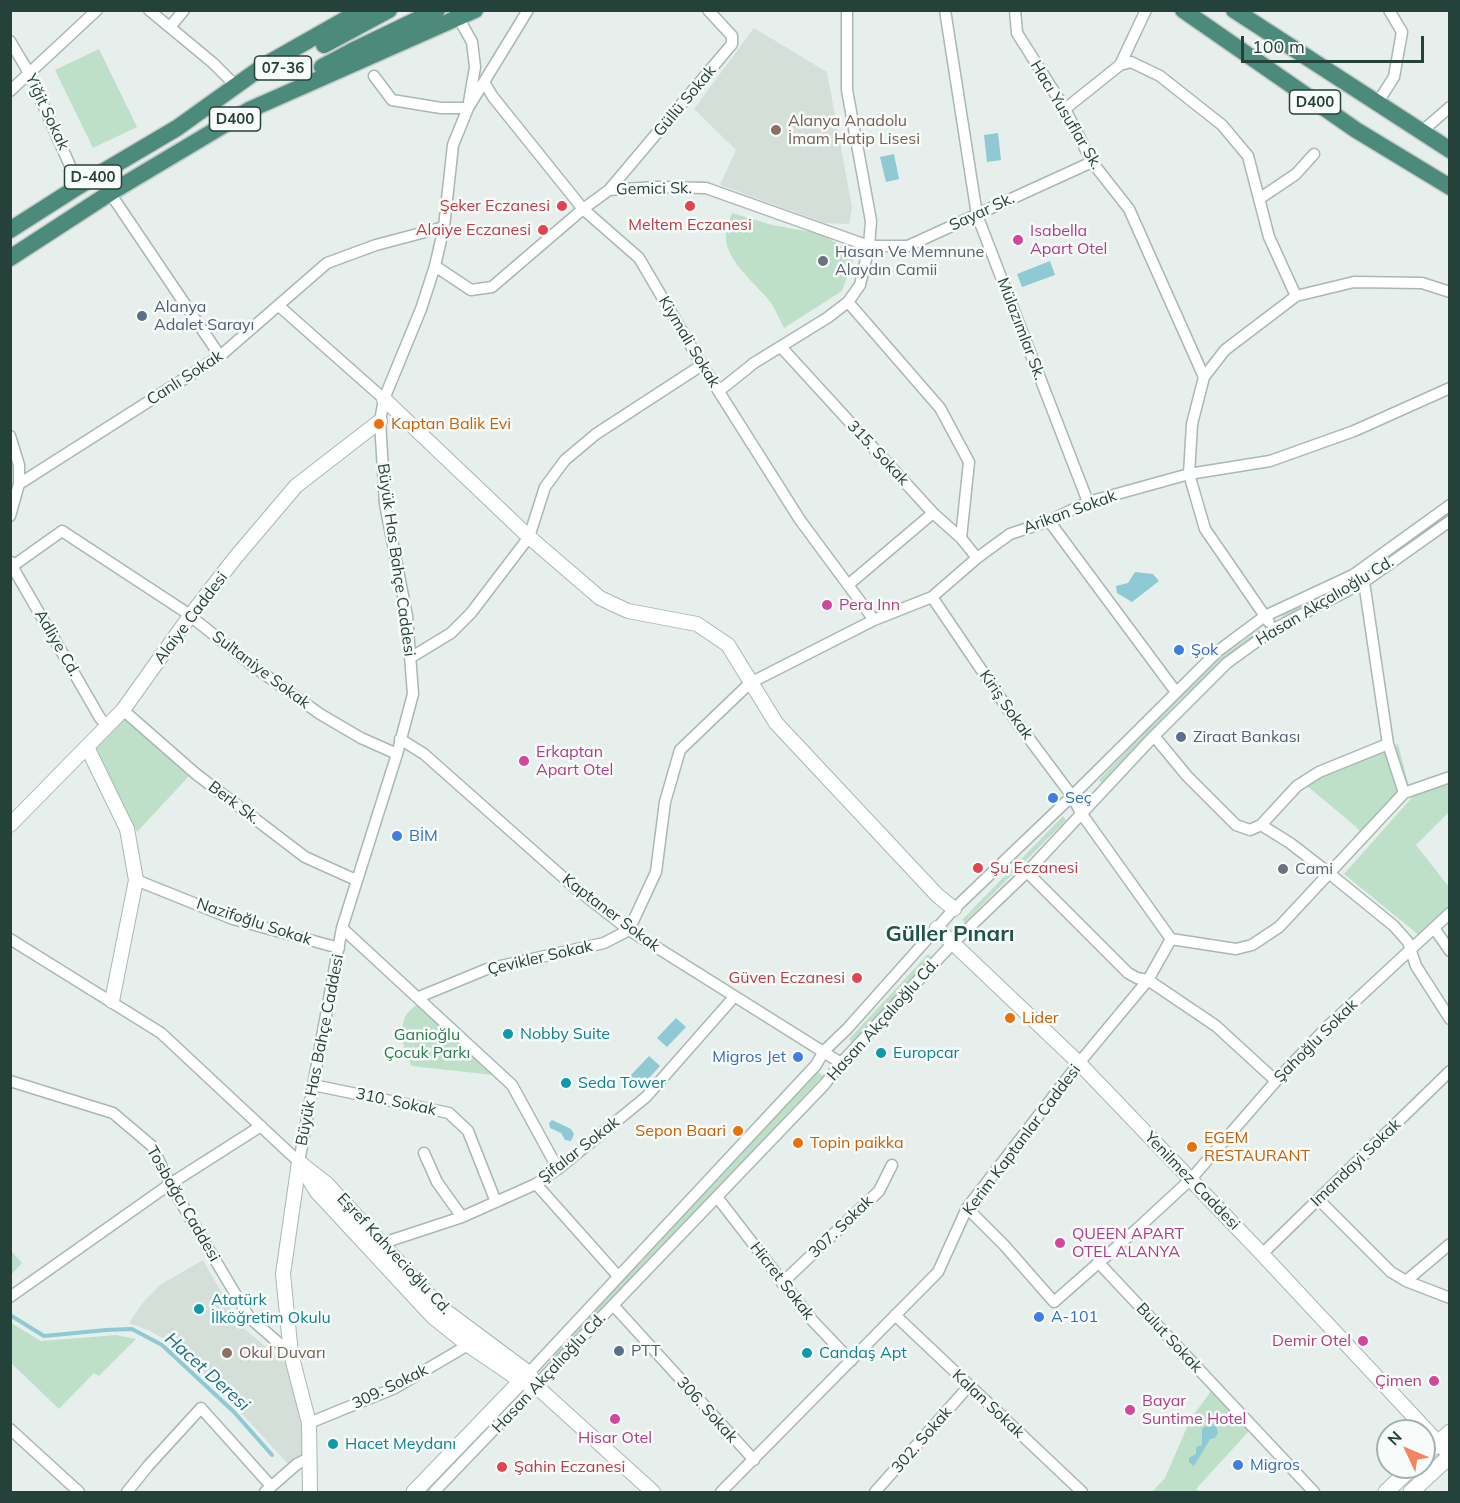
<!DOCTYPE html>
<html>
<head>
<meta charset="utf-8">
<style>
  body { margin:0 }
  #map { position:relative; width:1460px; height:1503px; overflow:hidden; background:#e6efeb; font-family:Mulish,sans-serif }
  canvas { display:block }
  .frame { position:absolute; inset:0; border:12px solid #24423a; pointer-events:none }
  .north { position:absolute; left:1376px; top:1419px; width:60px; height:60px; box-sizing:border-box; background:#f7fbf9; border:2px solid #a3b1ad; border-radius:50%; rotate:314deg; font-size:16px; font-weight:700; line-height:24px; text-align:center; color:#24423a }
  .north::after { content:''; display:block; margin:auto; width:21px; height:27px; background:#f4845f; clip-path:polygon(50% 0,100% 100%,50% 72%,0 100%) }
  .scale { position:absolute; left:1241px; top:36px; width:183px; height:27px; box-sizing:border-box; border:3px solid #24423a; border-top:0; padding-left:8px; font-size:18px; line-height:21px; white-space:nowrap; color:#24423a; -webkit-text-stroke:4px #f7fbf9; paint-order:stroke }
</style>
</head>
<body>
<div id="map">
<canvas width="1460" height="1503"></canvas>
<div class="frame"></div>
<div class="north">N</div>
<div class="scale">100 m</div>
</div>
<script>
const ctx = document.querySelector('canvas').getContext('2d');
ctx.lineJoin = 'round';
function paint(path, color) { ctx.fillStyle = color; ctx.fill(path, 'evenodd'); }
function stroke(path, color, width, dash) { ctx.strokeStyle = color; ctx.lineWidth = width; ctx.lineCap = dash ? 'butt' : 'round'; ctx.setLineDash(dash || []); ctx.stroke(path); }
function drawText(font, color, halo, rows, align = 'center') {
  ctx.font = font + ' Mulish,sans-serif'; ctx.lineWidth = 5; ctx.setLineDash([]); ctx.textBaseline = 'middle'; ctx.strokeStyle = halo; ctx.fillStyle = color; for (const [text, x, y, turn = 0] of rows) {
    ctx.save(); ctx.translate(x, y); ctx.rotate((+turn || 0) * Math.PI / 180); ctx.textAlign = isNaN(turn) ? turn : align; if (halo) ctx.strokeText(text, 0, 0); ctx.fillText(text, 0, 0); ctx.restore();
  }
}
paint(new Path2D(`
  M754 28 827 72 852 208 849 224 825 223 720 185 736 150 694 109Z
  M203 1260 240 1325 290 1367 300 1411 305 1454 288 1464 213 1382 166 1340 150 1331 129 1323 141 1305 160 1285Z`), '#d4dfda');
paint(new Path2D(`
  M99 49 137 127 93 148 55 70Z
  M732 213 772 225 822 234 855 255 842 291 784 328C779 319 775 307 768 299 755 284 729 262 726 241 725 232 729 221 732 213Z
  M1449 510V516L1362 577 1283 618 1281 614Z
  M1260 629 1262 633 1225 659 1178 702 1101 783 1099 780 1186 689 1221 657Z
  M124 716 190 775 137 832 92 748Z
  M1398 744 1410 791 1367 839 1355 826 1306 785 1346 762Z
  M1449 780V812L1416 845 1449 887V908L1420 936 1344 874 1415 794Z
  M1063 816 1066 820 965 922 962 920Z
  M928 954 931 957 852 1042 849 1039Z
  M419 1003 493 1075 412 1066C404 1051 398 1034 405 1017 407 1012 414 1007 419 1003Z
  M818 1072 823 1076 554 1363 549 1360Z
  M10 1250 22 1263 11 1275H10Z
  M11 1323 41 1341 116 1335 136 1339 99 1376 94 1373 59 1409 11 1363Z
  M1211 1391 1250 1430 1196 1489 1200 1492H1152L1165 1478 1190 1420Z`), '#bfe0c8');
paint(new Path2D(`
  M998 133 1001 160 987 162 984 135Z
  M894 154 899 179 886 182 880 157Z
  M1050 261 1055 275 1022 287 1017 274Z
  M1135 572 1153 574 1159 581 1132 602 1117 593 1116 586 1128 583Z
  M676 1018 686 1027 667 1047 657 1038Z
  M649 1056 660 1066 640 1088 629 1077Z
  M552 1120 571 1129 574 1134 571 1141 565 1140 561 1133 550 1128 549 1123Z
  M1209 1423 1216 1425 1218 1433 1215 1438 1210 1439 1194 1466 1189 1462V1458L1196 1454V1447L1202 1445V1429Z`), '#8ec9d4');
stroke(new Path2D(`
  M10 1315 44 1336 106 1330 132 1329 162 1345 234 1412 272 1455`), '#8ec9d4', 4);
const minor = new Path2D(`
  M149 10 213 63 236 86
  M945 10 977 215 1088 502
  M1015 10 1017 33 1065 109 1092 162 1129 209 1204 377
  M458 17 472 42 475 67 469 102
  M170 27 184 10
  M10 41 29 73 79 186
  M1120 65 1146 10
  M374 76 392 100 441 108H468
  M484 82 493 97 583 209 639 258 702 365 800 520 874 620
  M10 91 97 10
  M1378 102 1394 77 1402 32 1389 10
  M1065 109 1120 65 1131 62 1160 76 1222 125 1248 156 1269 237 1296 296
  M1421 132 1450 107
  M609 190 732 44V36L708 10
  M110 193 220 356
  M1259 199 1296 174 1314 154
  M435 266 471 290 492 287 583 209 609 190 656 187 706 188 869 246H908L1092 162
  M848 302 940 408 969 462 961 538
  M279 306 384 399
  M781 347 933 513 961 538 977 558
  M719 391 754 363 827 318 848 302 860 285 869 246 871 221 847 90V10
  M10 436 19 465V484L10 516
  M19 484 220 356 327 263 376 245 444 227
  M1049 521 1176 692
  M11 562 12 566 100 718 107 726
  M10 568 62 531 184 611 253 666 320 714 361 738 397 754
  M1364 582 1388 744 1404 793
  M848 585 933 513
  M932 597 1016 721 1072 796 1081 813 1171 939 1236 949 1252 945 1279 927 1404 793 1450 777
  M1269 622 1205 529 1189 474 1192 424 1204 377 1225 350 1296 296 1354 282 1422 283 1450 292
  M410 658 451 633 471 613 529 537 545 487 565 460 596 434 702 365
  M123 710 196 774 305 857 356 880
  M1154 736 1187 776 1236 825 1250 830 1261 825 1290 843 1330 874 1394 926 1408 942 1416 966 1450 1019
  M400 739 424 754 574 887 629 930 841 1063
  M1261 825 1297 786 1319 772 1388 744
  M1027 872 1128 973 1137 978 1148 980 1216 1026 1276 1081
  M136 880 233 919 339 948
  M342 928 512 1085 558 1169
  M1434 928 1450 951
  M10 939 161 1033 299 1162
  M419 997 487 969 604 943 629 930 656 872 665 802 680 750 750 683 874 620 932 597 977 558 1010 534 1049 521 1088 502 1189 474 1270 461 1354 431 1450 388
  M10 1081 113 1113 152 1146 170 1184 249 1317 291 1354
  M313 1085 449 1113 468 1131 496 1202
  M424 1153 437 1182 462 1217
  M299 1162 342 928 397 754 413 694 407 616 385 504 380 421 384 399 421 309 435 266 444 227 453 145 468 108 528 10
  M536 1184 618 1276
  M717 1197 812 1320 851 1361
  M1319 1200 1391 1272 1406 1281 1450 1298
  M967 1208 1004 1245 1054 1302 1137 1229 1191 1179 1276 1081 1327 1027 1450 913
  M383 1243 462 1217 536 1184 558 1169 646 1097 734 997
  M1262 1254 1450 1071
  M1098 1262 1314 1492
  M1406 1281 1450 1244
  M782 1283 879 1191 892 1165
  M10 1297 170 1184 261 1126
  M613 1305 754 1460
  M895 1315 1082 1492
  M524 1378 816 1065 824 1051 847 1029 954 909 1072 796 1218 651 1265 616 1353 575 1450 505
  M309 1423 395 1388 468 1345
  M10 1429 79 1492
  M127 1492 148 1466 201 1408 271 1486
  M265 1492 297 1464 309 1458
  M434 1492 824 1085 841 1063 953 943 1027 872 1154 736 1227 663 1274 629 1364 582 1450 521
  M721 1492 938 1272 967 1208 1079 1063 1148 980 1171 939
  M875 1492 968 1387`);
const tertiary = new Path2D(`
  M384 399 529 537 600 598 628 611 697 624 728 645 776 723 937 895 954 909
  M87 747 127 829 136 880 112 1001
  M10 825 123 710 190 616 235 558 296 486 380 421
  M937 928 1079 1063 1262 1254 1446 1451
  M299 1162 327 1184 439 1306 529 1373 537 1387 653 1492
  M299 1162 283 1274 291 1354 309 1423 310 1492
  M301 1166 317 1192 433 1317 468 1345 521 1381 530 1385`);
const secondary = new Path2D(`
  M1424 1456 1450 1432
  M414 1492 521 1381
  M1386 1492 1412 1467
  M1411 1492 1450 1456`);
const trunk = new Path2D(`
  M1183 10 1356 130 1450 187
  M1234 10 1450 150
  M324 45 389 10
  M322 67 352 51 437 10
  M10 230 79 186 177 128 265 65 362 10
  M10 258 110 193 249 110 475 10`);
stroke(minor, '#a8b8b2', 13);
stroke(tertiary, '#a8b8b2', 16);
stroke(secondary, '#a4bbb3', 17);
stroke(trunk, '#c2cac8', 19);
stroke(minor, '#fff', 10);
stroke(tertiary, '#fff', 14);
stroke(secondary, '#fff', 15);
stroke(trunk, '#4c8a7c', 16);
for (const [x, y, r, color] of [
  [776,130,6,"#8d6e63"],
  [562,206,6,"#e0444e"],
  [690,206,6,"#e0444e"],
  [543,230,6,"#e0444e"],
  [1018,240,6,"#d1479c"],
  [823,261,6,"#6b7280"],
  [142,316,6,"#5c6f8a"],
  [379,424,6,"#e8710a"],
  [827,605,6,"#d1479c"],
  [1179,650,6,"#3f7fe0"],
  [1181,737,6,"#5c6f8a"],
  [524,761,6,"#d1479c"],
  [1053,798,6,"#3f7fe0"],
  [397,836,6,"#3f7fe0"],
  [978,868,6,"#e0444e"],
  [1283,869,6,"#6b7280"],
  [857,978,6,"#e0444e"],
  [1010,1018,6,"#e8710a"],
  [508,1034,6,"#0f9aa8"],
  [881,1053,6,"#0f9aa8"],
  [798,1057,6,"#3f7fe0"],
  [566,1083,6,"#0f9aa8"],
  [738,1131,6,"#e8710a"],
  [798,1143,6,"#e8710a"],
  [1192,1147,6,"#e8710a"],
  [1060,1243,6,"#d1479c"],
  [199,1309,6,"#0f9aa8"],
  [1039,1317,6,"#3f7fe0"],
  [1363,1341,6,"#d1479c"],
  [619,1351,6,"#5c6f8a"],
  [227,1353,6,"#8d6e63"],
  [807,1353,6,"#0f9aa8"],
  [1434,1381,6,"#d1479c"],
  [1130,1410,6,"#d1479c"],
  [615,1419,6,"#d1479c"],
  [333,1444,6,"#0f9aa8"],
  [1238,1465,6,"#3f7fe0"],
  [502,1467,6,"#e0444e"]
]) { const dot = new Path2D(); dot.arc(x, y, r, 0, 2 * Math.PI); ctx.fillStyle = color; ctx.fill(dot); stroke(dot, '#f7fbf9', 2); }
for (const [x, y, w] of [
  [283,68,57],
  [1315,102,51],
  [235,119,51],
  [93,177,57]
]) { const box = new Path2D(); box.roundRect(x - w / 2, y - 12, w, 24, 4.5); ctx.fillStyle = '#f7fbf9'; ctx.fill(box); stroke(box, '#24423a', 1.5); }
drawText('bold 15px', '#24423a', null, [
  ["07-36",283,68],
  ["D400",1315,102],
  ["D400",235,119],
  ["D-400",93,177]
]);
drawText('16px', '#24423a', '#f7fbf9', [
  ["Güllü Sokak",685,101,-50],
  ["Yiğit Sokak",47,112,65],
  ["Hacı Yusuflar Sk.",1066,115,59],
  ["Gemici Sk.",654,189,-1],
  ["Sayar Sk.",982,212,-25],
  ["Mülazımlar Sk.",1021,329,69],
  ["Kiymali Sokak",689,342,59],
  ["Canlı Sokak",185,378,-33],
  ["315. Sokak",878,453,47],
  ["Arikan Sokak",1070,512,-20],
  ["Büyük Has Bahçe Caddesi",396,560,82],
  ["Hasan Akçalıoğlu Cd.",1325,601,-31],
  ["Alaiye Caddesi",191,618,-53],
  ["Adliye Cd.",57,643,60],
  ["Sultaniye Sokak",261,670,37],
  ["Kiriş Sokak",1006,705,55],
  ["Berk Sk.",234,803,37],
  ["Kaptaner Sokak",611,913,37],
  ["Nazifoğlu Sokak",254,922,18],
  ["Çevikler Sokak",540,958,-13],
  ["Hasan Akçalıoğlu Cd.",883,1020,-48],
  ["Şahoğlu Sokak",1316,1041,-45],
  ["Büyük Has Bahçe Caddesi",320,1050,-79],
  ["310. Sokak",396,1102,12],
  ["Kerim Kaptanlar Caddesi",1022,1140,-53],
  ["Şifalar Sokak",579,1150,-38],
  ["Imandayi Sokak",1356,1163,-44],
  ["Yenilmez Caddesi",1192,1181,46],
  ["Tosbağcı Caddesi",183,1204,60],
  ["307. Sokak",841,1227,-44],
  ["Eşref Kahvecioğlu Cd.",394,1254,47],
  ["Hicret Sokak",782,1281,52],
  ["Bulut Sokak",1169,1338,47],
  ["Hasan Akçalıoğlu Cd.",549,1373,-47],
  ["309. Sokak",390,1387,-26],
  ["Kalan Sokak",988,1404,43],
  ["306. Sokak",707,1410,48],
  ["302. Sokak",922,1440,-49]
]);
drawText('16px', '#785e54', '#f7fbf9', [
  ["Alanya Anadolu",788,121],
  ["İmam Hatip Lisesi",788,139],
  ["Okul Duvarı",239,1353]
], 'left');
drawText('16px', '#be3a42', '#f7fbf9', [
  ["Şeker Eczanesi",550,206],
  ["Meltem Eczanesi",690,225,"center"],
  ["Alaiye Eczanesi",531,230],
  ["Şu Eczanesi",990,868,"left"],
  ["Güven Eczanesi",845,978],
  ["Şahin Eczanesi",514,1467,"left"]
], 'right');
drawText('16px', '#b23c85', '#f7fbf9', [
  ["Isabella",1030,231],
  ["Apart Otel",1030,249],
  ["Pera Inn",839,605],
  ["Erkaptan",536,752],
  ["Apart Otel",536,770],
  ["QUEEN APART",1072,1234],
  ["OTEL ALANYA",1072,1252],
  ["Demir Otel",1351,1341,"right"],
  ["Çimen",1422,1381,"right"],
  ["Bayar",1142,1401],
  ["Suntime Hotel",1142,1419],
  ["Hisar Otel",615,1438,"center"]
], 'left');
drawText('16px', '#5b616d', '#f7fbf9', [
  ["Hasan Ve Memnune",835,252],
  ["Alaydın Camii",835,270],
  ["Cami",1295,869]
], 'left');
drawText('16px', '#4e5e75', '#f7fbf9', [
  ["Alanya",154,307],
  ["Adalet Sarayı",154,325],
  ["Ziraat Bankası",1193,737],
  ["PTT",631,1351]
], 'left');
drawText('16px', '#c56008', '#f7fbf9', [
  ["Kaptan Balik Evi",391,424],
  ["Lider",1022,1018],
  ["Sepon Baari",726,1131,"right"],
  ["EGEM",1204,1138],
  ["RESTAURANT",1204,1156],
  ["Topin paikka",810,1143]
], 'left');
drawText('16px', '#366cbe', '#f7fbf9', [
  ["Şok",1191,650],
  ["Seç",1065,798],
  ["BİM",409,836],
  ["Migros Jet",786,1057,"right"],
  ["A-101",1051,1317],
  ["Migros",1250,1465]
], 'left');
drawText('16px', '#0d838f', '#f7fbf9', [
  ["Nobby Suite",520,1034],
  ["Europcar",893,1053],
  ["Seda Tower",578,1083],
  ["Atatürk",211,1300],
  ["İlköğretim Okulu",211,1318],
  ["Candaş Apt",819,1353],
  ["Hacet Meydanı",345,1444]
], 'left');
drawText('16px', '#2d7a4b', '#f7fbf9', [
  ["Ganioğlu",427,1035],
  ["Çocuk Parkı",427,1053]
]);
drawText('italic 18px', '#1c6f80', '#f7fbf9', [
  ["Hacet Deresi",207,1372,42]
]);
drawText('bold 22px', '#1f5548', '#f7fbf9', [
  ["Güller Pınarı",950,934]
]);
</script>
</body>
</html>
